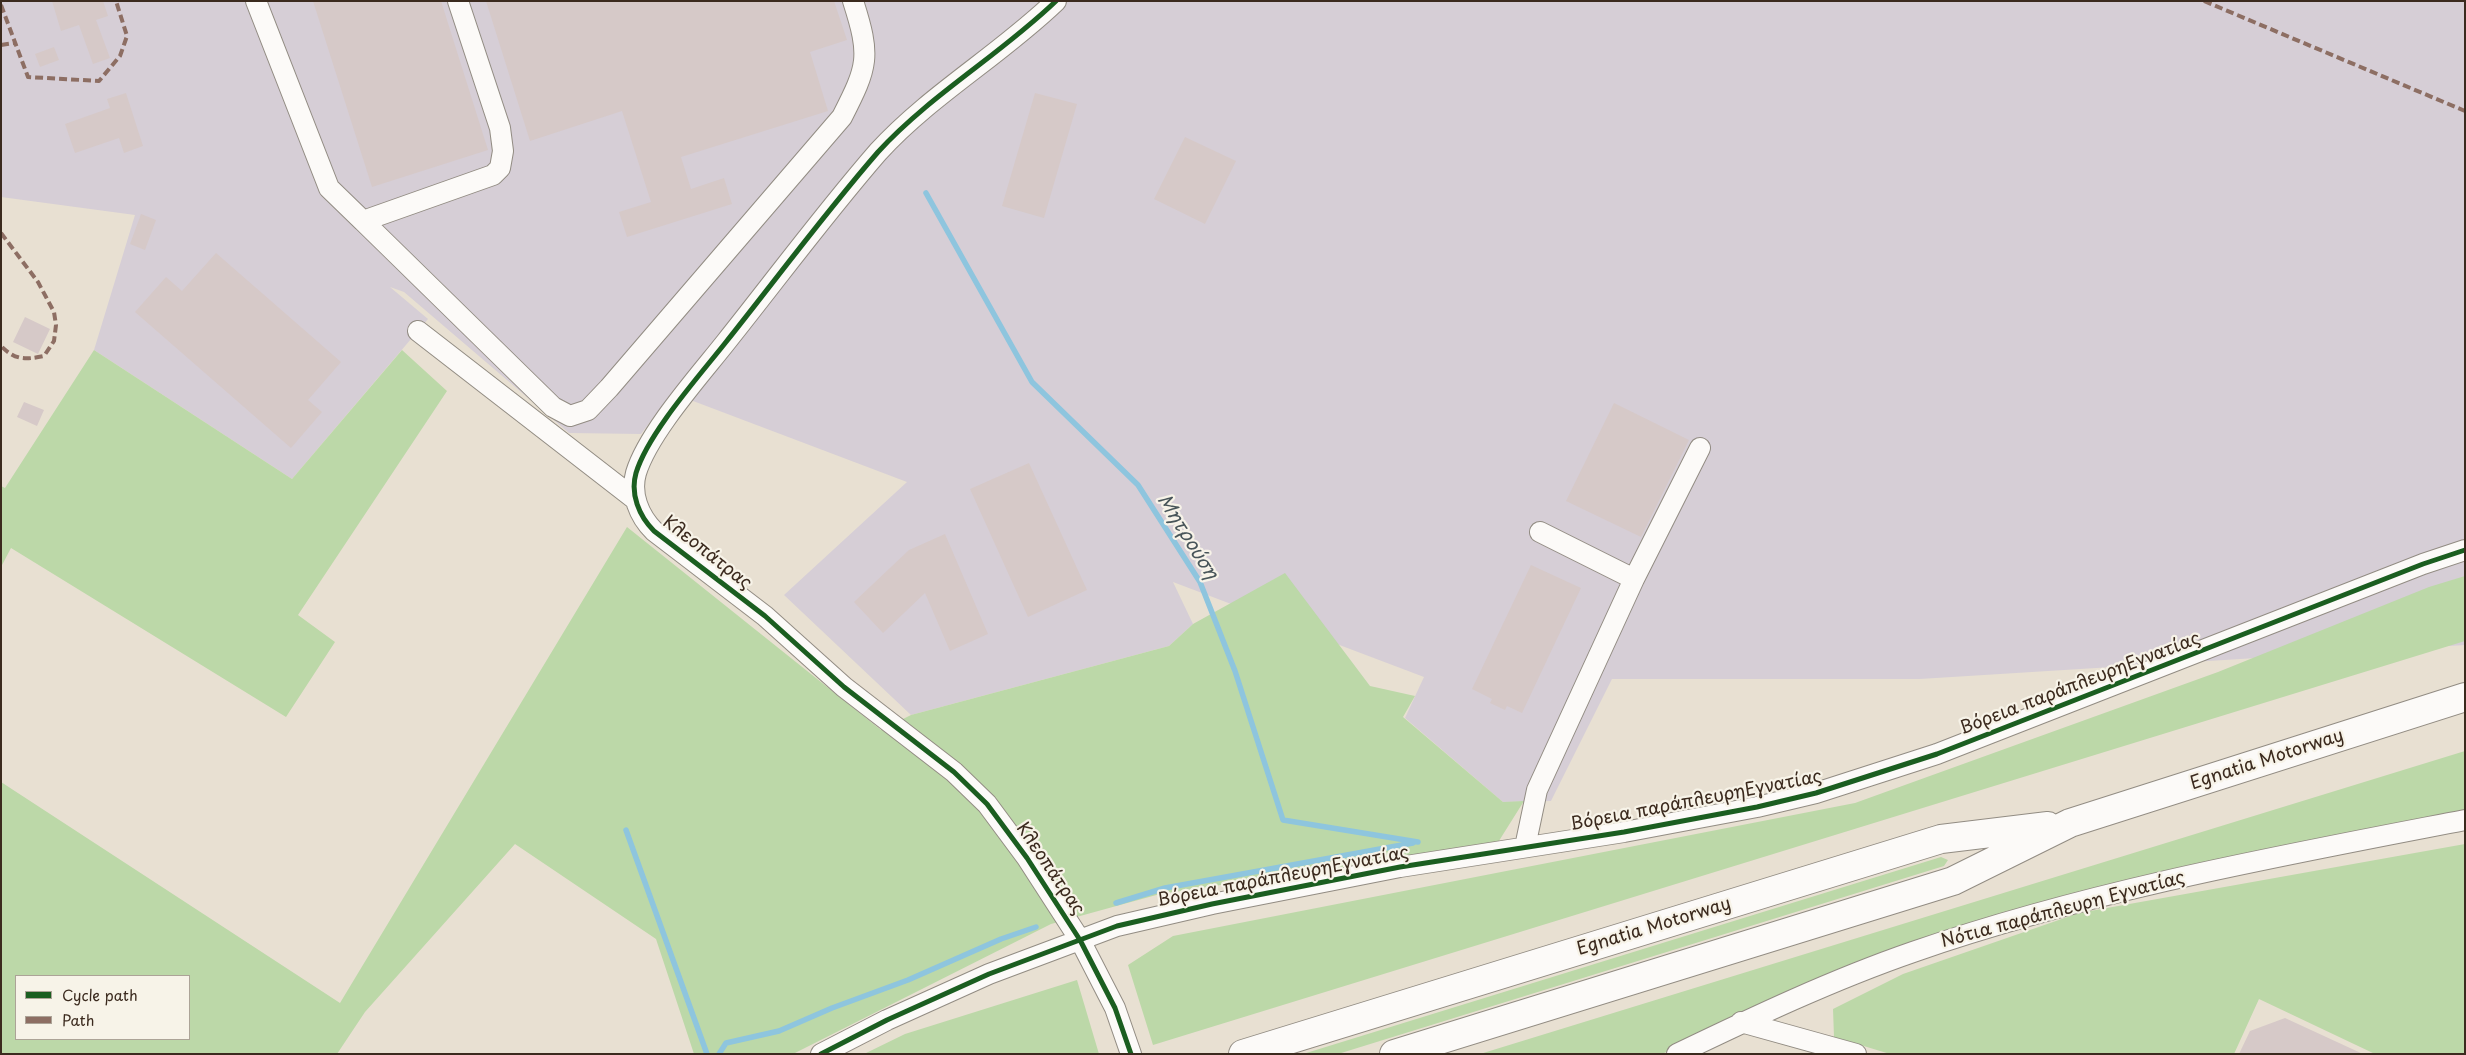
<!DOCTYPE html>
<html>
<head>
<meta charset="utf-8">
<style>
  body { margin:0 }
  #map { position:relative; width:2466px; height:1055px; overflow:hidden; background:#e8e0d2; font-family:"Playpen Sans",sans-serif }
  canvas { display:block }
  .frame { position:absolute; inset:0; border:2px solid #3b2a1e; pointer-events:none }
  .legend { position:absolute; left:15px; top:975px; width:175px; height:65px; box-sizing:border-box; background:#f7f3e8; border:1px solid #aca397; margin:0; padding:6px 9px; list-style:none; font-size:15px; color:#3b2a1e }
  .legend li { display:flex; align-items:center; gap:10px; height:25px }
  .legend b { width:25px; border:1px solid #aca397 }
</style>
</head>
<body>
<div id="map">
<canvas width="2466" height="1055"></canvas>
<div class="frame"></div>
<ul class="legend">
<li><b style="height:6px;background:#1b5e20"></b>Cycle path</li>
<li><b style="height:6px;background:#8d6e63"></b>Path</li>
</ul>
</div>
<script>
const ctx = document.querySelector('canvas').getContext('2d');
ctx.lineJoin = 'round';
function paint(path, color) { ctx.fillStyle = color; ctx.fill(path, 'evenodd'); }
function stroke(path, color, width, dash) { ctx.strokeStyle = color; ctx.lineWidth = width; ctx.lineCap = dash ? 'butt' : 'round'; ctx.setLineDash(dash || []); ctx.stroke(path); }
function drawText(font, color, halo, rows, align = 'center') {
  ctx.font = font + ' "Playpen Sans",sans-serif'; ctx.lineWidth = 4.5; ctx.setLineDash([]); ctx.textBaseline = 'middle'; ctx.strokeStyle = halo; ctx.fillStyle = color; for (const [text, x, y, turn = 0] of rows) {
    ctx.save(); ctx.translate(x, y); ctx.rotate((+turn || 0) * Math.PI / 180); ctx.textAlign = isNaN(turn) ? turn : align; if (halo) ctx.strokeText(text, 0, 0); ctx.fillText(text, 0, 0); ctx.restore();
  }
}
paint(new Path2D(`
  M1 1H2465V645L1920 679H1612L1551 801 1503 802 1405 718 1424 677 1173 582 1193 624 1169 646 911 715 784 595 907 482 672 393 641 434 569 433 404 292 390 287 428 319 292 479 94 350 135 215 1 197Z`), '#d6ced6');
paint(new Path2D(`
  M94 350 292 479 402 350 447 391 298 615 335 642 286 717 11 548 1 567V486L5 488Z
  M627 527 881 730 911 715 1169 646 1193 624 1285 573 1370 686 1415 696 1403 717 1503 802 1524 801 1497 844 1160 894 1051 924 793 1054H694L656 939 515 844 365 1012 337 1054H1V782L340 1003ZM16 976H189V1039H16Z
  M2465 576V641L1153 1045 1128 965 1173 936 1855 803 2218 672 2429 587Z
  M2465 751V825L1945 931 1753 1011 1662 1054H1480Z
  M2465 844V1054H2375L2259 999 2234 1054H1890L1834 1037 1833 1009 1903 974 2079 913Z
  M1941 857 1948 860 1944 866 1338 1054H1303Z
  M1077 980 1099 1054H864L905 1034Z`), '#bcd8a8');
stroke(new Path2D(`
  M926 193 1032 382 1138 485 1200 582 1235 671 1283 820 1418 842
  M626 830 707 1054
  M1116 903 1165 888 1413 843
  M719 1054 726 1043 779 1031 832 1008 908 980 1001 939 1036 927`), '#8ec5de', 5.5);
paint(new Path2D(`
  M52 1H103L108 16 96 20 110 58 93 64 79 25 61 31Z
  M313 1H441L488 150 372 187Z
  M486 1H834L847 40 810 52 828 111 681 157 691 189 724 178 732 204 627 237 619 212 651 202 622 111 530 141Z
  M54 47 59 60 40 67 35 54Z
  M126 93 143 146 124 153 119 138 75 153 65 124 110 108 107 99Z
  M1035 93 1077 104 1044 218 1002 206Z
  M1185 137 1236 161 1205 224 1154 199Z
  M141 214 156 220 145 250 130 244Z
  M216 253 341 362 308 400 322 412 291 448 135 312 166 277 182 291Z
  M25 317 50 329 38 354 13 342Z
  M24 402 44 410 37 426 17 417Z
  M1614 403 1689 440 1641 537 1566 501Z
  M1029 463 1087 590 1028 617 970 489Z
  M945 534 988 634 950 651 925 593 883 633 854 602 909 550Z
  M1531 565 1581 588 1522 713 1507 706 1505 710 1490 703 1492 699 1472 689Z
  M2285 1018 2363 1054H2239L2250 1031Z`), '#d6c9c8');
const minor = new Path2D(`
  M256 1 329 188 363 221
  M458 1 500 128 503 151 500 168 493 175 363 221 553 407 570 416 588 410 609 388 842 117C868 66 871 57 853 1
  M1056 1C1000 55 930 95 878 152 825 213 777 278 726 342 700 375 648 433 636 473 630 494 639 516 654 531L765 616 844 687 954 772 987 804 1027 858 1080 940 1115 1008 1131 1054
  M418 331 636 500
  M1540 532 1634 579
  M1525 847 1537 790 1634 579 1700 448
  M1741 1022 1856 1054
  M821 1054 887 1020 989 974 1117 926 1212 904 1400 867 1624 832 1757 807 1816 793 1937 754 2423 564 2465 550
  M1677 1054C1754 1017 1832 980 1913 952 2092 890 2279 856 2465 820`);
const highway = new Path2D(`
  M1243 1054 1941 839 2048 826
  M1394 1054 1953 881 2070 823 2465 697`);
stroke(minor, '#928c83', 22);
stroke(highway, '#928c83', 30);
stroke(minor, '#fcfaf8', 20);
stroke(highway, '#fcfaf8', 28);
stroke(new Path2D(`
  M2204 1 2465 111
  M1 5 28 77 99 81 120 56 127 36 116 1
  M1 45 14 43
  M1 233 38 282 54 312 56 325 54 341 44 356C25 360 15 360 1 346`), '#8d6e63', 4, [8, 4]);
stroke(new Path2D(`
  M1056 1C1000 55 930 95 878 152 825 213 777 278 726 342 700 375 648 433 636 473 630 494 639 516 654 531L765 616 844 687 954 772 987 804 1027 858 1080 940 1115 1008 1131 1054
  M821 1054 887 1020 989 974 1117 926 1212 904 1400 867 1624 832 1757 807 1816 793 1937 754 2423 564 2465 550`), '#1b5e20', 5);
drawText('18px', '#3b2a1e', '#f7f3e8', [
  ["Κλεοπάτρας",707,553,38],
  ["Βόρεια παράπλευρηΕγνατίας",2080,684,-21],
  ["Egnatia Motorway",2267,760,-18],
  ["Βόρεια παράπλευρηΕγνατίας",1696,801,-11],
  ["Κλεοπάτρας",1050,869,56],
  ["Βόρεια παράπλευρηΕγνατίας",1283,877,-11],
  ["Νότια παράπλευρη Εγνατίας",2063,910,-15],
  ["Egnatia Motorway",1654,927,-17]
]);
drawText('italic 19px', '#485559', '#f7f3e8', [
  ["Μητρούση",1187,537,58]
]);
</script>
</body>
</html>
